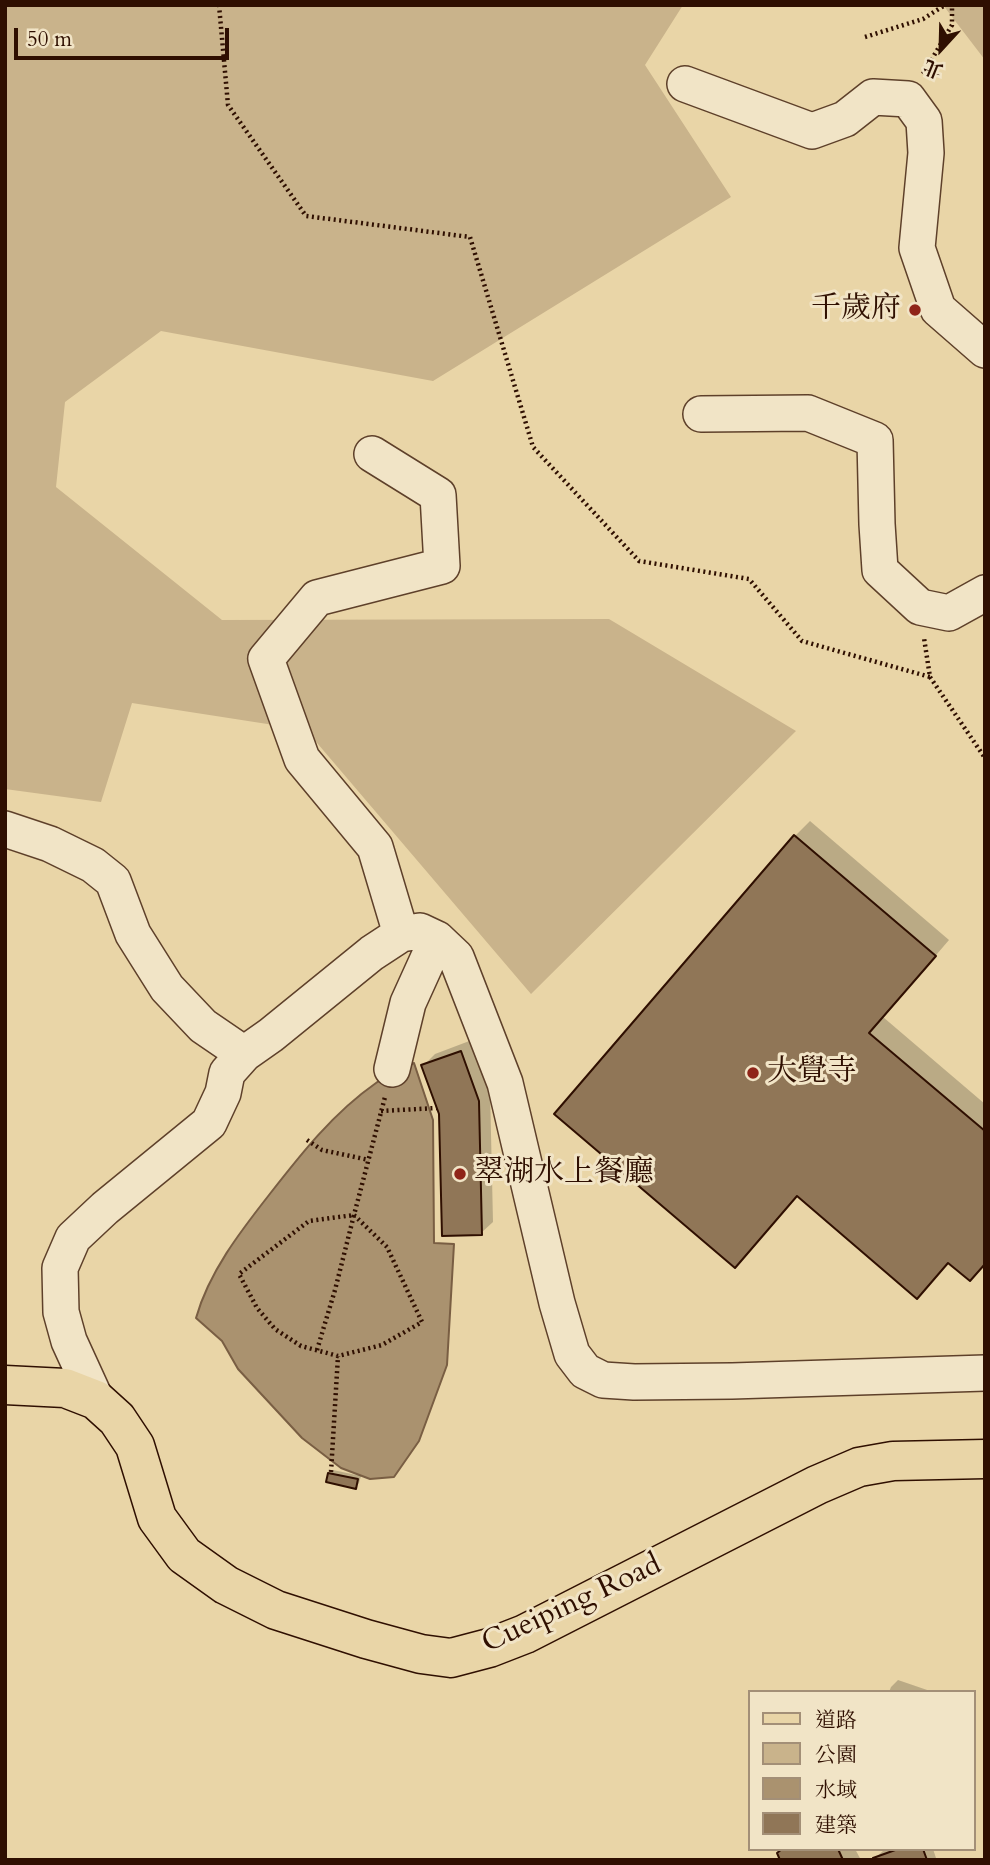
<!DOCTYPE html>
<html>
<head>
<meta charset="utf-8">
<style>
  body { margin:0 }
  #map { position:relative; width:990px; height:1865px; overflow:hidden; background:#e9d5a7; font-family:Cardo,"Noto Serif TC",serif }
  canvas { display:block }
  .frame { position:absolute; inset:0; border:7px solid #2f0f01; pointer-events:none }
  .legend { position:absolute; left:748px; top:1690px; width:228px; height:161px; box-sizing:border-box; background:#f1e4c6; border:2px solid #a38f77; margin:0; padding:9px 12px; list-style:none; font-size:21px; color:#2f0f01 }
  .legend li { display:flex; align-items:center; gap:14px; height:35px }
  .legend b { width:35px; border:2px solid #a38f77 }
  .north { position:absolute; left:906px; top:14px; width:70px; height:70px; -webkit-text-stroke:5px #f1e4c6; paint-order:stroke; rotate:202deg; font-size:19px; font-weight:700; line-height:28px; text-align:center; color:#2f0f01 }
  .north::after { content:''; display:block; margin:auto; width:24px; height:32px; background:#2f0f01; clip-path:polygon(50% 0,100% 100%,50% 72%,0 100%) }
  .scale { position:absolute; left:14px; top:28px; width:215px; height:32px; box-sizing:border-box; border:4px solid #2f0f01; border-top:0; padding-left:9px; font-size:21px; line-height:24px; white-space:nowrap; color:#2f0f01; -webkit-text-stroke:5px #f1e4c6; paint-order:stroke }
</style>
</head>
<body>
<div id="map">
<canvas width="990" height="1865"></canvas>
<div class="frame"></div>
<ul class="legend">
<li><b style="height:9px;background:#e9d5a7"></b>道路</li>
<li><b style="height:19px;background:#c9b38b"></b>公園</li>
<li><b style="height:19px;background:#aa926f"></b>水域</li>
<li><b style="height:19px;background:#907657"></b>建築</li>
</ul>
<div class="north">北</div>
<div class="scale">50 m</div>
</div>
<script>
const ctx = document.querySelector('canvas').getContext('2d');
ctx.lineJoin = 'round';
function paint(path, color) { ctx.fillStyle = color; ctx.fill(path, 'evenodd'); }
function stroke(path, color, width, dash) { ctx.strokeStyle = color; ctx.lineWidth = width; ctx.lineCap = dash ? 'butt' : 'round'; ctx.setLineDash(dash || []); ctx.stroke(path); }
function drawText(font, color, halo, rows, align = 'center') {
  ctx.font = font + ' Cardo,"Noto Serif TC",serif'; ctx.lineWidth = 6; ctx.setLineDash([]); ctx.textBaseline = 'middle'; ctx.strokeStyle = halo; ctx.fillStyle = color; for (const [text, x, y, turn = 0] of rows) {
    ctx.save(); ctx.translate(x, y); ctx.rotate((+turn || 0) * Math.PI / 180); ctx.textAlign = isNaN(turn) ? turn : align; if (halo) ctx.strokeText(text, 0, 0); ctx.fillText(text, 0, 0); ctx.restore();
  }
}
paint(new Path2D(`
  M5 5H683L645 65 731 197 433 381 161 331 65 402 56 487 222 620 609 619 796 731 531 994 306 730 132 703 101 802 5 789Z
  M943 5H985V60Z`), '#c9b38b');
const water = new Path2D(`
  M414 1063 433 1120 434 1243 454 1244 447 1365 419 1441 394 1477 370 1479 341 1468 302 1438 238 1369 222 1341 196 1318C209 1272 240 1232 269 1195 301 1154 333 1113 376 1083 387 1075 401 1069 414 1063Z`);
paint(water, '#aa926f');
stroke(water, '#795e43', 2);
paint(new Path2D(`
  M810 821 949 940 883 1017 985 1104V1264L970 1279 949 1261 917 1297 798 1195 557 1114 795 836Z
  M472 1040 490 1089 493 1222 481 1233 423 1066 435 1054Z
  M333 1470 361 1476 359 1483 356 1487 329 1473Z
  M898 1680 933 1692H889L891 1687Z
  M782 1849H855L861 1860H782Z
  M887 1849H933L936 1858 934 1860H876L875 1858 883 1851Z`), '#0003');
const building = new Path2D(`
  M794 835 936 956 869 1033 985 1131V1264L970 1281 948 1263 917 1299 797 1196 735 1268 554 1114Z
  M461 1051 479 1101 482 1235 442 1236 439 1114 421 1065Z
  M328 1473 358 1479 356 1489 326 1482Z
  M782 1849H838L843 1860H780L777 1853Z
  M898 1849H923L927 1860H874L873 1858Z`);
paint(building, '#907657');
stroke(building, '#2f0f01', 2);
const minor = new Path2D(`
  M685 84 812 131 845 119 873 97 908 99 924 121 926 153 917 248 938 309 985 350
  M701 414 808 413 875 440 877 524 880 570 920 607 949 613 985 593
  M372 454 438 495 442 566 317 598 266 659 302 759 375 847 401 934
  M5 829 50 844 93 865 113 881 133 934 167 988 203 1026 244 1054
  M392 1069 408 1003 437 939
  M96 1400 69 1341 61 1312 60 1268 73 1238 105 1208 209 1123 223 1093 227 1073 244 1054 271 1035 372 953 401 934 420 931 437 939 456 957 505 1083 557 1303 572 1354 585 1371 603 1380 634 1382 732 1381 985 1373`);
const major = new Path2D(`
  M5 1385 65 1388 96 1400 117 1419 135 1446 157 1518 184 1555 226 1585 276 1610 366 1639 421 1654 451 1658 489 1648 525 1634 817 1485 859 1467 893 1461 985 1459`);
stroke(minor, '#5e402a', 38);
stroke(major, '#2f0f01', 41);
stroke(new Path2D(`
  M219 5 228 105 306 216 470 237 533 447 639 561 749 579 802 641 930 677 924 638
  M865 37 923 19 945 5
  M923 74 952 25V5
  M930 677 985 758
  M381 1111 437 1108
  M307 1140 322 1150 369 1160
  M317 1350 335 1290 354 1215 309 1221 239 1274 257 1308 275 1329 301 1346 338 1356 382 1345 422 1322 387 1247 354 1215 385 1097
  M331 1472 338 1356`), '#2f0f01', 4.5, [2, 3.5]);
stroke(minor, '#f1e4c6', 35);
stroke(major, '#e9d5a7', 38);
for (const [x, y, r, color] of [
  [915,310,7,"#8f2418"],
  [753,1073,7,"#8f2418"],
  [460,1174,7,"#8f2418"]
]) { const dot = new Path2D(); dot.arc(x, y, r, 0, 2 * Math.PI); ctx.fillStyle = color; ctx.fill(dot); stroke(dot, '#f1e4c6', 2.5); }
drawText('30px', '#2f0f01', '#f1e4c6', [
  ["千歲府",901,310,"right"],
  ["大覺寺",767,1073],
  ["翠湖水上餐廳",474,1174]
], 'left');
drawText('30px', '#2f0f01', '#f1e4c6', [
  ["Cueiping Road",572,1605,-25]
]);
</script>
</body>
</html>
